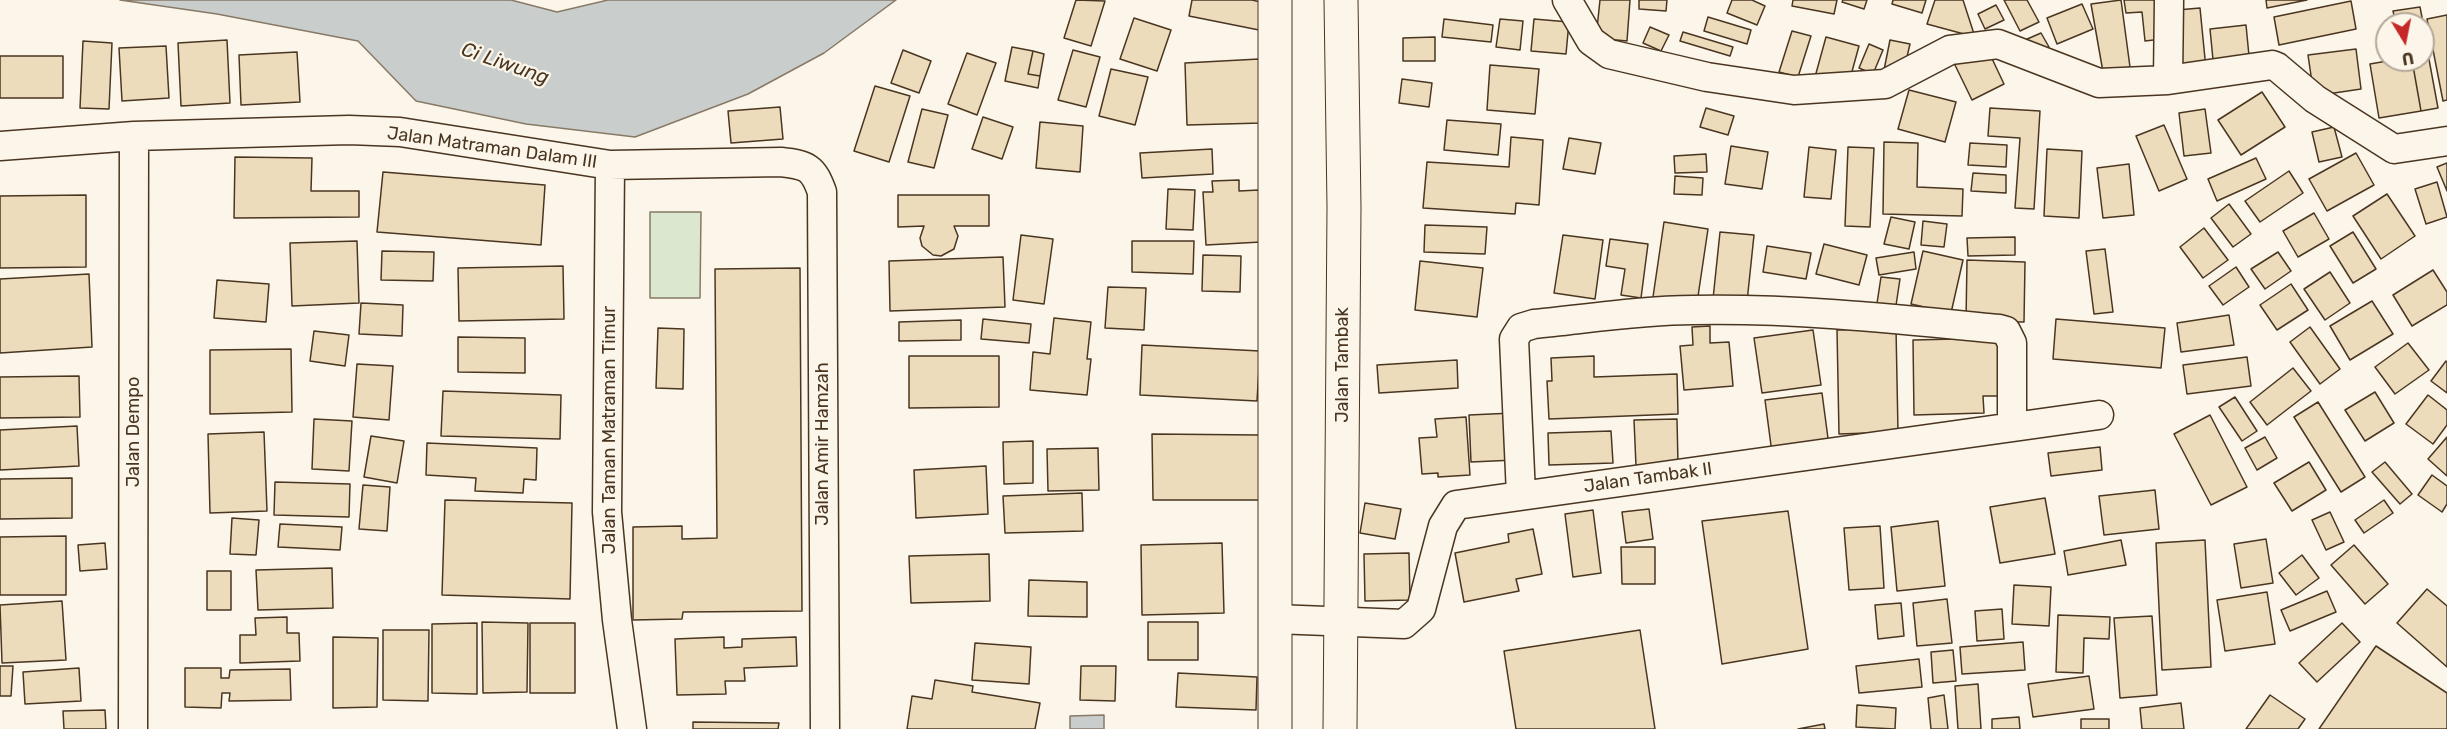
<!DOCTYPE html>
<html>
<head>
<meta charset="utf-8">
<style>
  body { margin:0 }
  #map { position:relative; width:2447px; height:729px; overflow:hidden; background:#fbf6e9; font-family:Rubik,sans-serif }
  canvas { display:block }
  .north { position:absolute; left:2375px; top:12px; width:60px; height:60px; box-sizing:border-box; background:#fbf6e9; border:2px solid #b4a999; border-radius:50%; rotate:170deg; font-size:16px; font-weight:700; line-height:24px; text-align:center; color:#4a3520 }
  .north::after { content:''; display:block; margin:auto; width:21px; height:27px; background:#c62828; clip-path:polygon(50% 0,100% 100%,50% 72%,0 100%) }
</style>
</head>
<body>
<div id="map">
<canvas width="2447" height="729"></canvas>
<div class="north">U</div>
</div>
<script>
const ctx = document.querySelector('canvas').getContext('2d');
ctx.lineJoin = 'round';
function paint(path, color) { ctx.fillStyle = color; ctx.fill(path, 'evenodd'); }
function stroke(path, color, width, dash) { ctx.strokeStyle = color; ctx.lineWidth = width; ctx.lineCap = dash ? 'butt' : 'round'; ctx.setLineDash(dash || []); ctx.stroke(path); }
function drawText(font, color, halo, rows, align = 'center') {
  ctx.font = font + ' Rubik,sans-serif'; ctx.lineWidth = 4.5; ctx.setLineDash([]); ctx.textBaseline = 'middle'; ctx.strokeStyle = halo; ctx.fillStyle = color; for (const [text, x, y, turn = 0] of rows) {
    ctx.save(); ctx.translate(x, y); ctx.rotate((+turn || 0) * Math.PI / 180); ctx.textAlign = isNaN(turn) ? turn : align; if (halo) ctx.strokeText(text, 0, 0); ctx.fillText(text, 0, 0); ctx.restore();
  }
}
const green = new Path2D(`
  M650 212H701L700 298H650Z`);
paint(green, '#dce7d0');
stroke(green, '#887966', 1.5);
const water = new Path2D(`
  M120 0H511L557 12 608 0H896L824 53 748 94 635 137 526 124 416 101 358 41 217 14Z
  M1104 715V729H1070V716Z`);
paint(water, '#c9cecd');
stroke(water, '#887966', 1.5);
const building = new Path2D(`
  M1076 0 1105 1 1091 46 1064 38Z
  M1192 0H1252L1269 4 1264 31 1189 16Z
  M1600 0H1630L1627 41 1596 38Z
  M1639 0H1667L1666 11 1639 9Z
  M1732 0H1752L1765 6 1757 25 1727 13Z
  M1793 0H1837L1834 14 1792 6Z
  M1843 0H1867L1864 9 1842 2Z
  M1893 0H1926L1922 13 1892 4Z
  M1935 0H1963L1975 37 1927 24Z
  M2004 0H2027L2039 22 2020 31Z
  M2121 0 2130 67 2103 72 2091 4Z
  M2124 0H2158L2162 39 2145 41 2142 12 2126 13Z
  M2266 0H2307L2267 8Z
  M2351 1 2356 29 2279 45 2274 17Z
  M2082 4 2093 29 2057 44 2047 18Z
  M1996 5 2004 20 1985 29 1978 14Z
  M2420 7 2427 43 2423 44V24H2396L2393 11Z
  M2200 8 2206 69 2183 71 2177 10Z
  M2447 15V100L2443 101 2427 19Z
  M1708 17 1751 30 1747 44 1704 31Z
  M1134 18 1171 30 1157 71 1120 59Z
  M1444 19 1493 25 1491 42 1442 37Z
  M1500 19 1523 21 1520 50 1496 47Z
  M1534 19 1569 22 1566 54 1531 51Z
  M2246 25 2250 66 2214 70 2210 29Z
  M1650 27 1669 35 1661 51 1643 43Z
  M1792 31 1811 36 1798 77 1779 72Z
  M1683 32 1733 47 1730 56 1680 41Z
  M2041 33 2049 47 2033 55 2025 40Z
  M1435 37V61H1403V38Z
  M1826 37 1859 46 1848 86 1815 77Z
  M227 40 230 103 181 106 178 43Z
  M1890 40 1910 44 1903 74 1884 70Z
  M83 41 112 43 109 109 80 108Z
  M1869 44 1883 50 1873 74 1859 68Z
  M166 46 169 98 122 101 119 48Z
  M1012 47 1033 51 1028 74 1040 76 1038 88 1005 81Z
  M1987 48 2004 84 1972 100 1954 63Z
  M2356 49 2361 89 2314 96 2308 55Z
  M903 50 931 61 919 93 891 83Z
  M1073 50 1100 57 1086 107 1058 100Z
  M1033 51 1044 54 1040 76 1028 74Z
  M297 52 300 102 241 105 239 55Z
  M967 53 996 63 977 115 948 104Z
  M2428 54 2438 108 2421 111 2412 60H2423V55Z
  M0 56H63V98H0Z
  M1259 59 1262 123 1187 125 1185 63Z
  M2393 60H2412L2421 111 2379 118 2370 64Z
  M1490 65 1539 69 1535 114 1487 110Z
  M1111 69 1148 77 1135 125 1099 116Z
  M1402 79 1432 83 1429 107 1399 103Z
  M875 86 910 96 889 162 854 151Z
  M1909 90 1956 102 1945 142 1898 129Z
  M2262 92 2285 127 2241 155 2218 120Z
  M780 107 783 139 731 143 728 111Z
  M1706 108 1734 116 1728 135 1700 127Z
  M1990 108 2040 111 2034 209 2015 208 2020 138 1988 136Z
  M922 109 948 115 934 168 908 162Z
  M2205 109 2211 153 2184 156 2179 113Z
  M983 117 1013 127 1002 159 972 149Z
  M1447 120 1501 124 1498 155 1444 150Z
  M1040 122 1083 126 1080 172 1036 168Z
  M2164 125 2187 179 2159 191 2136 136Z
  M2334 127 2342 157 2319 162 2312 132Z
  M1511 137 1543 140 1539 205 1516 203 1515 214 1423 208 1427 162 1509 167Z
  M1569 138 1601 143 1595 174 1563 169Z
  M1884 142 1918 143 1917 187 1963 189 1962 216 1883 214Z
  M1970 143 2007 145 2006 167 1968 165Z
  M1731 146 1768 152 1762 189 1725 184Z
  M1809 147 1836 150 1831 199 1804 197Z
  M1848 147 1874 148 1870 227 1845 226Z
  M1212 149 1213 174 1142 178 1140 153Z
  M2047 149 2082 151 2079 218 2044 216Z
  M2356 153 2374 185 2327 211 2309 179Z
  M1706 154 1707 172 1675 173 1674 156Z
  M235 157 312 158 311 191H359V217L234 218Z
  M2256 158 2266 179 2217 201 2208 179Z
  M2447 163V191L2437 167Z
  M2129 164 2134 215 2103 218 2097 168Z
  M2289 171 2303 193 2260 222 2245 201Z
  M383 172 545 185 541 245 377 232Z
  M1973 173 2006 175V193L1971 191Z
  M1675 176 1703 178 1702 195 1674 194Z
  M1239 180V191L1259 190 1261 242 1206 245 1203 192H1213L1212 181Z
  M2437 182 2447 217 2426 224 2415 189Z
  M1168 189 1195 190 1193 230 1166 229Z
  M2387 194 2415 236 2381 259 2353 216Z
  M86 195V267L0 268V196Z
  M898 195H989V226H954L958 236 954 249 941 256 933 255 922 246 920 238 924 226 898 227Z
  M2229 204 2251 234 2233 247 2211 218Z
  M2314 213 2329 239 2298 257 2283 231Z
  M1891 217 1915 222 1909 249 1884 244Z
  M1923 221 1947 224 1944 247 1921 245Z
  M1664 222 1708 229 1697 303 1653 297Z
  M1425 225 1487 227 1485 254 1424 252Z
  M2204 228 2228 260 2203 278 2180 247Z
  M1720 232 1754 235 1747 302 1713 299Z
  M2353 232 2376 269 2353 283 2330 246Z
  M1021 235 1053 239 1044 304 1013 300Z
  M1563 235 1603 240 1595 299 1554 293Z
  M2015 237V255L1968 256 1967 238Z
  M1610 239 1648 244 1641 298 1621 295 1625 269 1606 266Z
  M357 241 359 303 292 306 290 243Z
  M1132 241H1194L1193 274 1132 272Z
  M1824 244 1867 255 1859 285 1816 274Z
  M1767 246 1811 253 1806 279 1763 272Z
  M2105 249 2113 312 2094 314 2086 251Z
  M382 251 434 252 433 281 381 280Z
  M1923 251 1963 260 1951 313 1911 304Z
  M1914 252 1916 269 1879 275 1876 258Z
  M2278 252 2291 271 2265 289 2251 269Z
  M1203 255 1241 256 1240 292 1202 291Z
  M1003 257 1005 307 890 311 889 261Z
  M1967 260 2025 262 2024 322 1966 321Z
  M1420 261 1483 268 1477 317 1415 310Z
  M563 266 564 319 459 321 458 268Z
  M2236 267 2249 287 2223 305 2209 286Z
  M800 268 802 611 683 612 682 619 633 620V527L682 526V539L717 538 715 269Z
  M2433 270 2447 292V305L2412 326 2393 295Z
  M2330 272 2350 303 2325 320 2304 289Z
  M89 274 92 347 0 353V279Z
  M1881 277 1900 279 1895 312 1876 310Z
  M217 280 269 284 266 322 214 318Z
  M2291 284 2308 310 2277 330 2260 305Z
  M1108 287 1146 288 1144 330 1105 328Z
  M2372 301 2393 334 2350 360 2330 326Z
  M361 303 403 305 402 336 359 334Z
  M2229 315 2234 345 2181 352 2177 323Z
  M1054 318 1091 322 1087 359H1091L1087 395 1030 390 1033 352 1050 354Z
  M983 319 1031 324 1029 343 981 339Z
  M2056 319 2165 328 2161 368 2053 359Z
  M961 320V340L899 341V322Z
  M1710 326V343L1729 342 1733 386 1684 390 1680 346 1693 345 1692 327Z
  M2310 327 2340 369 2320 384 2290 342Z
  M658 328 684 329 683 389 656 388Z
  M1896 328 1898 432 1839 434 1837 330Z
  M1813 330 1821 385 1762 393 1754 338Z
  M314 331 349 335 345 366 310 361Z
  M458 337 525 338V373L458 372Z
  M1999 338 2000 396H1983L1984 413 1914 415 1913 340Z
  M2408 343 2429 370 2395 394 2375 367Z
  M1142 345 1260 351 1257 401 1140 395Z
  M291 349 292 412 210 414V350Z
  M909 356H999V407L909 408Z
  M1594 356V377L1677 374 1678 414 1549 419 1547 381H1552L1551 358Z
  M2247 357 2251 386 2187 394 2183 365Z
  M1457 360 1458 388 1379 393 1377 365Z
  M2446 361 2447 362V393L2431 381Z
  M357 364 393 366 389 420 353 417Z
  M2293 368 2311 391 2267 425 2250 402Z
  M79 376 80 417 0 418V377Z
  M443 391 561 395 560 439 441 436Z
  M2375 392 2394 423 2365 441 2345 410Z
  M1822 393 1829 446 1772 453 1765 400Z
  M2428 395 2447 410V425L2433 444 2406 424Z
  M2235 397 2257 431 2242 441 2219 407Z
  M2318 402 2365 477 2341 492 2294 417Z
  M1513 413 1515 460 1471 462 1469 415Z
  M2210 415 2247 487 2211 505 2174 434Z
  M1466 417 1470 475 1438 477V473L1422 474 1419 438 1437 437 1435 419Z
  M314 419 352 421 349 471 312 469Z
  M1677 419 1678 464 1636 466 1634 420Z
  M77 426 79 466 0 470V430Z
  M1611 431 1613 463 1549 465 1548 433Z
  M264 432 267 511 210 513 208 434Z
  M1152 434 1260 435V500H1153Z
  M371 436 404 441 397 483 364 477Z
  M2265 437 2277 458 2257 470 2245 448Z
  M2447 437V476L2428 459Z
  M1033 441V483L1004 484 1003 442Z
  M427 443 537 448 536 480 524 479 523 493 475 491 476 478 426 475Z
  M2100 447 2102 470 2051 476 2048 453Z
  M1098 448 1099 490 1048 491 1047 449Z
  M2309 462 2326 490 2292 511 2274 483Z
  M2385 462 2412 494 2400 504 2372 472Z
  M986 466 988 514 916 518 914 470Z
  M2432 475 2447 486V504L2442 512 2418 495Z
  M72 478V518L0 519V479Z
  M275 482 350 484 349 517 274 515Z
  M363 485 390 487 387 531 359 529Z
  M2155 490 2159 529 2104 535 2099 496Z
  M1082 493 1083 531 1005 533 1003 496Z
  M2045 498 2055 554 2000 563 1990 507Z
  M445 500 572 503 570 599 442 595Z
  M2384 500 2393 513 2364 533 2355 520Z
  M1365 503 1401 509 1395 539 1360 533Z
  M1649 509 1653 539 1626 543 1622 512Z
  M1593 510 1601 573 1573 577 1565 514Z
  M1788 511 1808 649 1722 664 1702 521Z
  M2330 512 2344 542 2326 550 2312 520Z
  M232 518 259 520 256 555 230 554Z
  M1938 521 1945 586 1897 591 1891 527Z
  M280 524 342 527 340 550 278 547Z
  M1880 526 1884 588 1849 590 1844 528Z
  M1533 529 1542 574 1516 579 1519 591 1464 602 1455 553 1509 542 1508 534Z
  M66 536V595H0V537Z
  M2266 539 2273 583 2241 588 2234 544Z
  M2121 540 2126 565 2068 575 2064 551Z
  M2205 540 2211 667 2162 670 2156 543Z
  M105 543 107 569 80 571 78 545Z
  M1222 543 1224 613 1142 615 1141 545Z
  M2354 545 2388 584 2365 604 2331 565Z
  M1621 547H1655V584H1622Z
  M1409 553 1410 600 1365 601 1364 554Z
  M989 554 990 601 911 603 909 556Z
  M2302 555 2319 578 2296 595 2279 573Z
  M332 568 333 608 258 610 256 570Z
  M207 571H231V610H207Z
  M1029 580 1087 582V617L1028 616Z
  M2014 585 2051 587 2049 626 2012 624Z
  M2427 589 2447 606V667L2397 623Z
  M2327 591 2336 612 2290 631 2281 610Z
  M2267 592 2275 644 2225 651 2217 600Z
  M1947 599 1952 643 1917 646 1913 603Z
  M62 601 66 660 2 663 0 605Z
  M1901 603 1904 636 1878 639 1875 605Z
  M2002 609 2004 639 1977 641 1975 611Z
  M2058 615 2110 617 2109 639 2084 638 2083 673 2056 672Z
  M2152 616 2157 695 2120 698 2114 618Z
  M287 617V633H299L300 661 240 663V635H256L255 618Z
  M482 622 528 623 527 692 483 693Z
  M1148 622H1198V660H1148Z
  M477 623V694L432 693V624Z
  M530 623H575V693H530Z
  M2342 623 2360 642 2317 682 2299 663Z
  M383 630H429L428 701 383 700Z
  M1640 630 1655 729H1516L1504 651Z
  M333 637 378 638 377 707 333 708Z
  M724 637V648L742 647V639L796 637 797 666 744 668 745 681H725L726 694 677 695 675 639Z
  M2023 642 2025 670 1962 674 1960 647Z
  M975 643 1031 647 1029 684 972 680Z
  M2376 646 2447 693V729H2319Z
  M1953 650 1956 681 1933 683 1931 652Z
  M1919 659 1922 687 1859 693 1856 666Z
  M0 666H13L11 696H0Z
  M1081 666H1116L1115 701 1080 700Z
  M79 668 81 701 25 704 23 672Z
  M185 668H221V678H229L230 670 290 669 291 700 229 701 230 693H222L221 708 185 707Z
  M1178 673 1257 677 1256 710 1176 707Z
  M2089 676 2094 709 2033 717 2028 684Z
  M935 680 973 686 972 692 1040 703 1035 729H907L912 696 932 699Z
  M1978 684 1981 729H1958L1955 686Z
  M1944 695 1948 729H1931L1928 698Z
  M2270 695 2305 719 2298 729H2246Z
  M2181 703 2184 729H2142L2140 708Z
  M1857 705 1896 708 1895 729 1856 727Z
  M105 710 106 729H64L63 711Z
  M2019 717 2020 729H1992V719Z
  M2081 719H2109V729H2081Z
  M693 722 779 723 778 729H693Z
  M1824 724 1825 729H1798Z`);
paint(building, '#ecdcbc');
stroke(building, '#4a3520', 1.5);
const minor = new Path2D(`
  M1567 0 1591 41 1609 54 1707 77 1794 90 1885 84 1950 50 1998 44 2099 83 2168 80 2272 65 2277 67 2315 99 2394 149 2447 141
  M2168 80 2169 0
  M0 146 134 136 349 130 400 132 610 165 781 162C807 165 813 167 822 192L825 729
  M610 165 607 512 617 620 632 729
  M1521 495 1514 339 1521 328 1534 324C1585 319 1642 310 1693 310 1795 308 1897 319 1999 329L2006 331 2012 343V427
  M1275 619 1404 624 1421 609 1443 526 1456 505 2099 415
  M133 729 134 136`);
const primary = new Path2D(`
  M1275 0V729
  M1340 729 1344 207 1341 0`);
stroke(minor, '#4a3520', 31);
stroke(primary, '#4a3520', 35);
stroke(minor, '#fbf6e9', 28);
stroke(primary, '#fbf6e9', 33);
drawText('18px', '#4a3520', '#fbf6e9', [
  ["Jalan Matraman Dalam III",492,148,8],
  ["Jalan Tambak",1343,365,-90],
  ["Jalan Taman Matraman Timur",610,430,-90],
  ["Jalan Dempo",134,432,-90],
  ["Jalan Amir Hamzah",823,444,-90],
  ["Jalan Tambak II",1648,478,-8]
]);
drawText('italic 20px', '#4a3520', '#fbf6e9', [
  ["Ci Liwung",505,64,19]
]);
</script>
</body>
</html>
